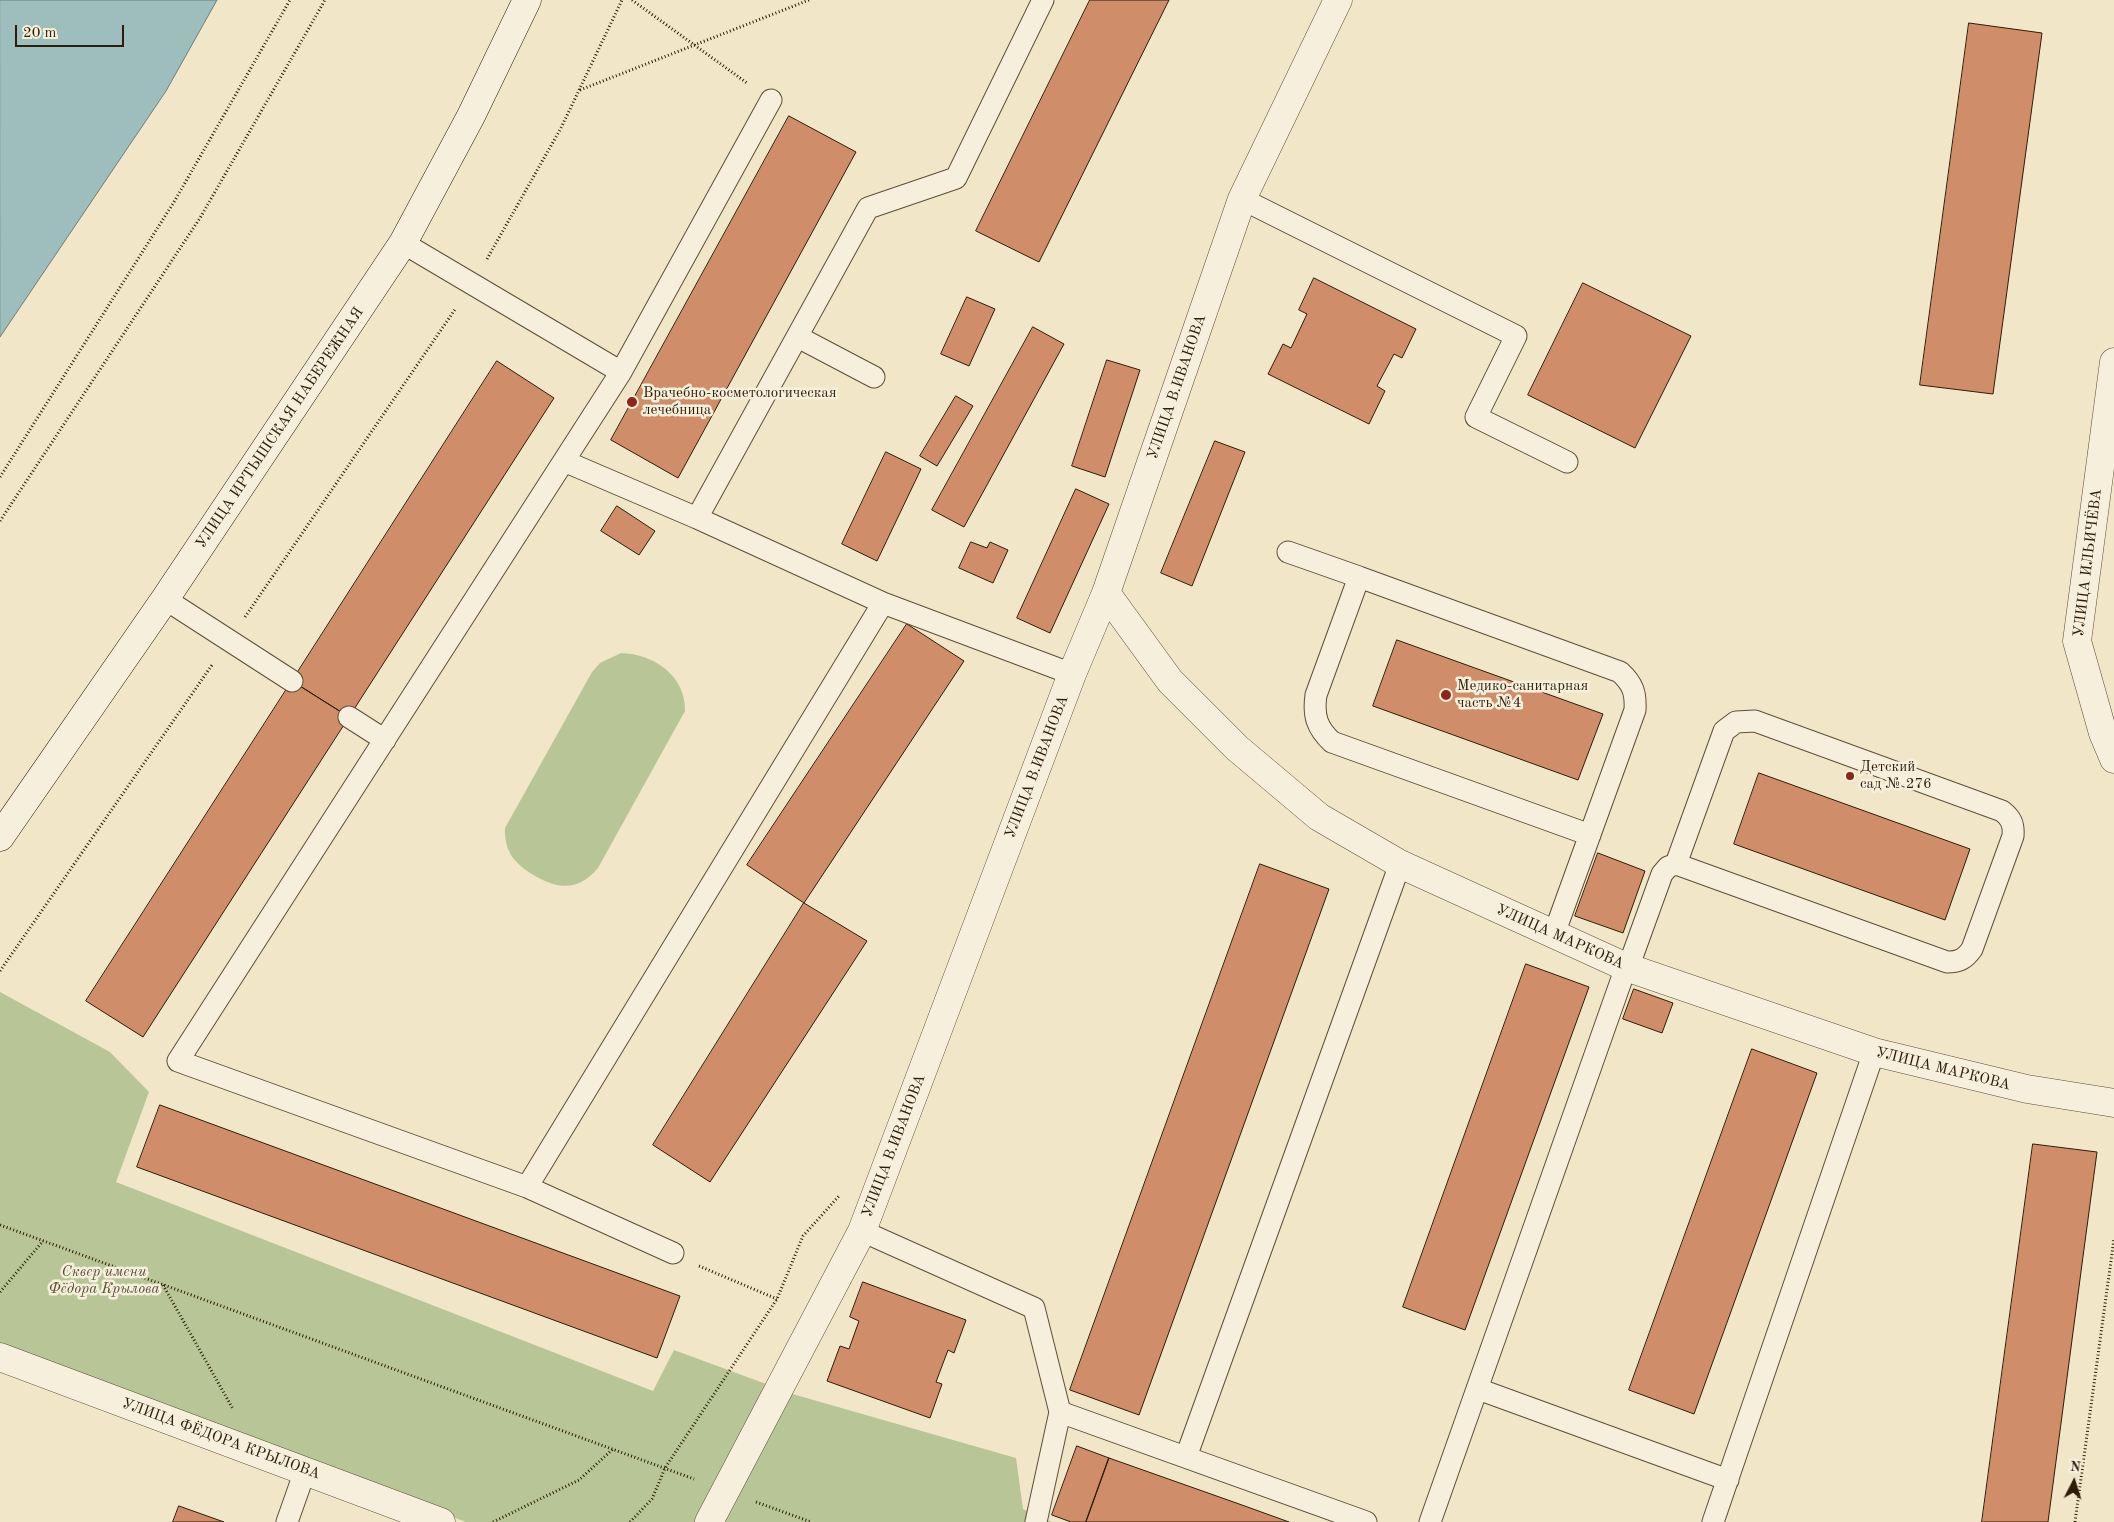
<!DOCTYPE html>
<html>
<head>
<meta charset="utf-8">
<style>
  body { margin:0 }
  #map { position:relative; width:2114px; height:1522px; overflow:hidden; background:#f1e6c7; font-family:"Old Standard TT",serif }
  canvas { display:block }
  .north { position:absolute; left:2049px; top:1457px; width:50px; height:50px; -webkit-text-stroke:4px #f6efdb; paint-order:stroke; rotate:5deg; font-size:14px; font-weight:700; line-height:20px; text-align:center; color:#2d1c08 }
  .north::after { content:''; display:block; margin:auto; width:18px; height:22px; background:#2d1c08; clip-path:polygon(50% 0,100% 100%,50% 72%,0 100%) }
  .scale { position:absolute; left:15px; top:25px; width:109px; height:22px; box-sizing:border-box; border:2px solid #2d1c08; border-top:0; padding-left:6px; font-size:15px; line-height:18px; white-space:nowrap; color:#2d1c08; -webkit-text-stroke:4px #f6efdb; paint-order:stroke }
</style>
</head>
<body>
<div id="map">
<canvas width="2114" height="1522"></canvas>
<div class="north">N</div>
<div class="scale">20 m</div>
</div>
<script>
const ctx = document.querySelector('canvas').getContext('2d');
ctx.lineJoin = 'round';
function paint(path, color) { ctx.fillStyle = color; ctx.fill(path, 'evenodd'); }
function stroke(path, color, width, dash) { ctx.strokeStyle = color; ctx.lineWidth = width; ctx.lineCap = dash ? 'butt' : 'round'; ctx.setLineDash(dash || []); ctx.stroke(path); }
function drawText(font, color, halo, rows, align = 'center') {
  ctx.font = font + ' "Old Standard TT",serif'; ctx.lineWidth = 5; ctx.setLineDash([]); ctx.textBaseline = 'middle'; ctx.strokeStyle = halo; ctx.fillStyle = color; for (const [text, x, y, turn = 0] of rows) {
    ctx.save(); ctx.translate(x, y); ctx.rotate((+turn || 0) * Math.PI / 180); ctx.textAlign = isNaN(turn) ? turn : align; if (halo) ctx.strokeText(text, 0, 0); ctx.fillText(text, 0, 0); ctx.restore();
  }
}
paint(new Path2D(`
  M621 653C654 654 686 676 685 711L598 868C580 890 560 890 537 877 516 865 504 853 505 828L592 672 600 663Z
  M0 992 110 1052 149 1092 116 1182 653 1391 674 1350 796 1395 1016 1458 1023 1509 1052 1522H466L0 1345Z`), '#b8c697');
const water = new Path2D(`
  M0 0H217L166 91 0 337Z`);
paint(water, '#9dbebd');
stroke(water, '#707d75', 1);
const building = new Path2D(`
  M1090 0H1169L1039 262 976 231Z
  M1969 23 2042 33 1993 394 1920 385Z
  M789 116 856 152 678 478 611 440Z
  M1314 278 1416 329 1402 358 1394 354 1377 386 1385 391 1369 424 1268 374 1283 344 1291 348 1307 314 1299 310Z
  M1583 283 1691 336 1635 448 1528 395Z
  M967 297 995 309 969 366 941 354Z
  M1033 327 1064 344 964 527 932 510Z
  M1107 360 1140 370 1105 477 1072 466Z
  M497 361 554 398 349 717 292 681Z
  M956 396 973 406 937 466 920 456Z
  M1215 441 1245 452 1192 586 1161 573Z
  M886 452 921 469 877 561 842 544Z
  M1076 489 1109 504 1050 633 1017 618Z
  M617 506 655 531 639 555 601 531Z
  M971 542 987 548 990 542 1008 550 993 583 959 568Z
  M907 624 964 661 804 903 747 865Z
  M1397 640 1603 714 1578 780 1373 706Z
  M292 681 349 717 143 1037 86 1001Z
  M1759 773 1970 849 1945 920 1734 844Z
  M1598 853 1645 871 1623 933 1575 916Z
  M1260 864 1329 889 1139 1415 1070 1390Z
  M804 903 867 941 710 1182 653 1145Z
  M1526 964 1589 987 1465 1330 1403 1307Z
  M1634 989 1673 1003 1662 1033 1623 1019Z
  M1752 1049 1817 1073 1694 1414 1629 1390Z
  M160 1105 680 1296 657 1358 137 1167Z
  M2033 1144 2097 1152 2082 1264 2048 1522H1982Z
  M863 1282 966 1320 954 1353 948 1350 936 1382 942 1384 930 1418 827 1381 840 1346 849 1349 859 1321 850 1317Z
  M1077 1446 1109 1458 1086 1522H1071L1052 1515Z
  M1109 1458 1242 1505 1289 1522H1086Z
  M179 1506 224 1522H173Z`);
paint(building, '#d08d6a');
stroke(building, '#2d1c08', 1);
const service = new Path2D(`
  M1242 199 1516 336 1476 417 1567 462
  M403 243 621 372
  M798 337 874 377
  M564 461 697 518 883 603 1072 674
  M697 518 868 208 956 178 1043 0
  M1288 552 1359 577
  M165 599 292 681
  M349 717 385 740
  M1554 934 1635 710C1636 693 1633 684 1620 672L1359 577 1316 695C1313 716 1317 728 1332 742L1590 835
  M1628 968 1662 874 1668 867 1676 864 1724 731 1736 722 1755 721 2002 811C2011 818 2014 824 2013 836L1972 949C1965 959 1959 962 1947 962L1676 864
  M527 1187 883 603
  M862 1231 1034 1308 1060 1412 1036 1522
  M673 1253 527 1187 178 1061 621 372 771 100
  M1478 1389 1728 1480
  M1060 1412 1366 1522
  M1186 1457 1400 864
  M287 1522 305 1471
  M1430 1522 1626 967
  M1713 1522 1874 1052`);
const minor = new Path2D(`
  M2114 362 2077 641 2103 733 2114 759
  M1106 593 1170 681 1237 748 1319 817 1400 864 1626 967 1874 1052 2027 1089 2114 1103
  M709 1522 862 1231 1072 674 1106 593 1242 199 1338 0`);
const tertiary = new Path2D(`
  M0 1357 441 1522`);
const secondary = new Path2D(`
  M0 837 165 599 403 243 471 116 527 0`);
stroke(service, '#5e4e38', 23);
stroke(minor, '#5e4e38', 29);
stroke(tertiary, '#5e4e38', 29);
stroke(secondary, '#2d1c08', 29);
stroke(new Path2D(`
  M632 0 747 83
  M580 90 809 0
  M487 259 561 128 622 0
  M0 477 174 202 290 0
  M0 521 200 218 325 0
  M245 617 456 308
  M0 971 212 665
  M0 1225 694 1479
  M699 1266 777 1299
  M163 1285 233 1409
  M0 1292 43 1241
  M756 1502 811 1522
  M493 1522 579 1480 613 1449
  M630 1522 652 1499 665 1468 777 1299 803 1236 839 1196
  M2075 1522 2114 1239`), '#2d1c08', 3, [1, 2.5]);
stroke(service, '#f6efdb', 21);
stroke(minor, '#f6efdb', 28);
stroke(tertiary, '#f6efdb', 28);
stroke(secondary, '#f6efdb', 28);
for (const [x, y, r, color] of [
  [632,402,6,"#8f2418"],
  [1446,695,6,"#8f2418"],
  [1850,776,5,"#8f2418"]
]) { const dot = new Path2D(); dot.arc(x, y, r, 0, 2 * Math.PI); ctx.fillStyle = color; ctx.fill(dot); stroke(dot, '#f6efdb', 2); }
drawText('15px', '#2d1c08', '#f6efdb', [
  ["УЛИЦА В.ИВАНОВА",1177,387,-71],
  ["УЛИЦА ИРТЫШСКАЯ НАБЕРЕЖНАЯ",280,428,-56],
  ["УЛИЦА ИЛЬИЧЁВА",2088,563,-83],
  ["УЛИЦА В.ИВАНОВА",1037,767,-69],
  ["УЛИЦА МАРКОВА",1560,937,24],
  ["УЛИЦА МАРКОВА",1943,1069,14],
  ["УЛИЦА В.ИВАНОВА",894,1146,-69],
  ["УЛИЦА ФЁДОРА КРЫЛОВА",221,1439,20]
]);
drawText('15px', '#2d1c08', '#f6efdb', [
  ["Врачебно-косметологическая",643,393],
  ["лечебница",643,410],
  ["Медико-санитарная",1457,686],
  ["часть №4",1457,703],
  ["Детский",1860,767],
  ["сад № 276",1860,784]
], 'left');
drawText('italic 15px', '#574f33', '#f6efdb', [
  ["Сквер имени",104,1272],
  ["Фёдора Крылова",104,1289]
]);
</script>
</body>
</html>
